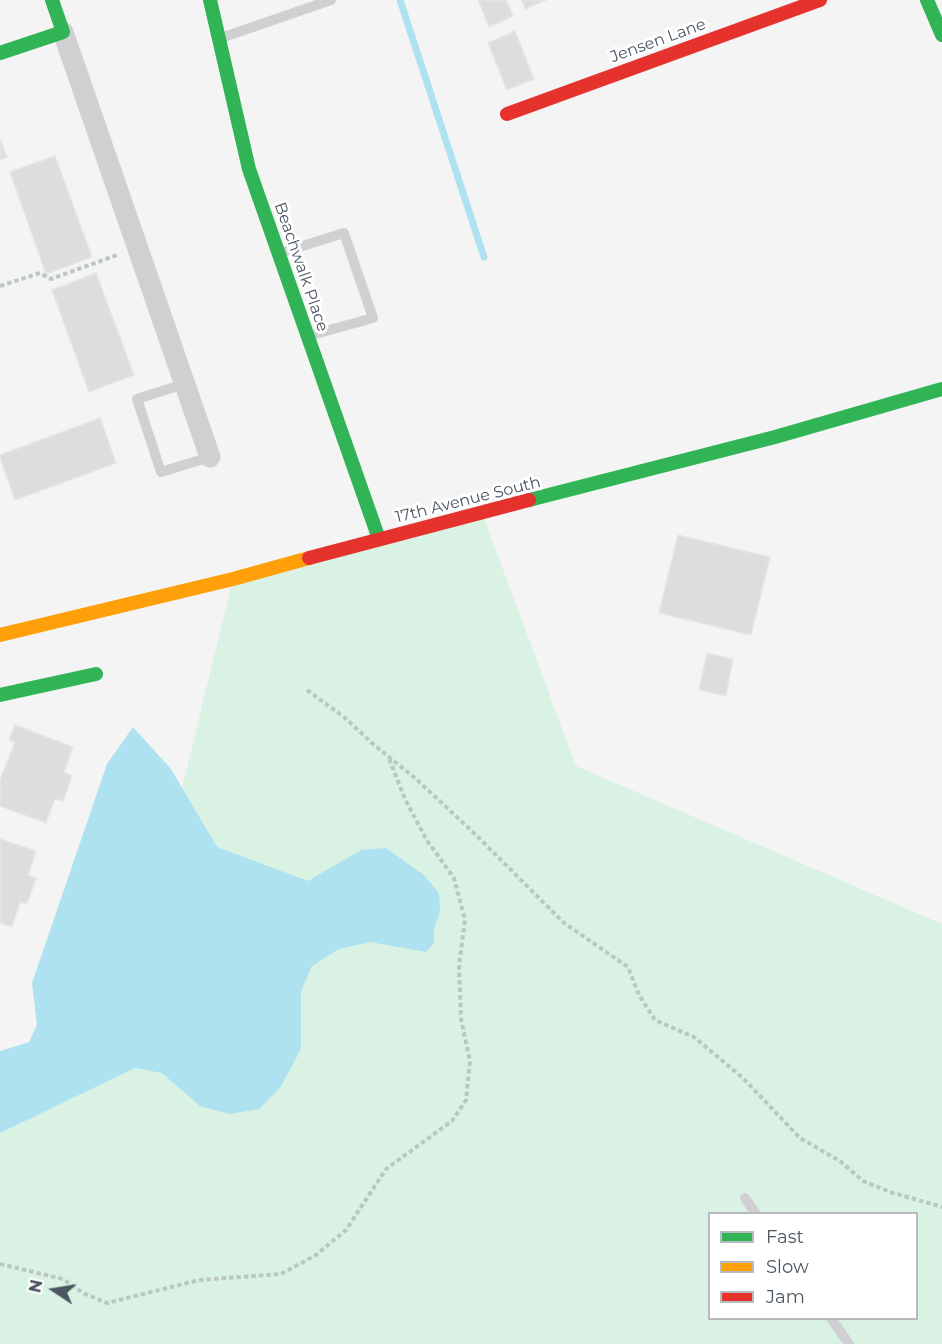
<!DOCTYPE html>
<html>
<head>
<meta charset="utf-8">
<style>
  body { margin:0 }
  #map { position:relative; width:942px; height:1344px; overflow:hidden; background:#f4f4f4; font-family:Montserrat,sans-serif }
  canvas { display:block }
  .legend { position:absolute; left:708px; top:1212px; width:210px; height:108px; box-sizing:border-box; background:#fff; border:2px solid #b7bbc0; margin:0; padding:8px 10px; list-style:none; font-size:18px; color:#4a5661 }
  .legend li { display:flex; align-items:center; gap:12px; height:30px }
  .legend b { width:30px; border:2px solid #b7bbc0 }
  .north { position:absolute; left:24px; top:1260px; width:60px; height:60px; -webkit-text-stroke:4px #fff; paint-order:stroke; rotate:282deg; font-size:16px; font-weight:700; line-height:24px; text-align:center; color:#4a5661 }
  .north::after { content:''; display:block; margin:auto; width:21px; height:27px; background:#4a5661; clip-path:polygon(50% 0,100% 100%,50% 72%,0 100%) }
</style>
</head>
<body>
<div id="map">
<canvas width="942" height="1344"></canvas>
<ul class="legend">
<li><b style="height:8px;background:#30b455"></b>Fast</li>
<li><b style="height:8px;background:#ff9f0a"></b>Slow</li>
<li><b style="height:8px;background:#e5322d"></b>Jam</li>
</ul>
<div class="north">N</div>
</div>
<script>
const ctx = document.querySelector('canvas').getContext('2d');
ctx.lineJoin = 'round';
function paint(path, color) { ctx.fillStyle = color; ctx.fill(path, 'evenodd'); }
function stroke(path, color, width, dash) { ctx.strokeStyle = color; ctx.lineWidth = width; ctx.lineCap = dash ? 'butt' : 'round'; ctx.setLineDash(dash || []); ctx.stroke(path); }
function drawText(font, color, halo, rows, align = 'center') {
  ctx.font = font + ' Montserrat,sans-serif'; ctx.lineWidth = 6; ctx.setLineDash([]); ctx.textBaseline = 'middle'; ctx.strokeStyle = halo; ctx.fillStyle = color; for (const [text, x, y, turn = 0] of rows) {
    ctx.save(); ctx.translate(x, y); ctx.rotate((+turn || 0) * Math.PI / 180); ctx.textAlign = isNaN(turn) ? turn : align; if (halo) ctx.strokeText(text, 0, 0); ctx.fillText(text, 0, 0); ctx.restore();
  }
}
paint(new Path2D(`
  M482 513 576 766 942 924V1344H0V1100L115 1063 233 579ZM710 1214H916V1318H710Z`), '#d9f2e3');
paint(new Path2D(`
  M133 727 171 769 217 847 308 881 361 850 386 848 424 875 439 893 440 912 434 928V943L426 952 370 942 339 949 312 966 301 991V1049L280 1088 259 1109 229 1114 200 1106 162 1073 135 1068 0 1133V1051L29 1042 37 1025 32 983 107 764Z`), '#aee2f0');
stroke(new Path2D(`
  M400 0 484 257`), '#aee2f0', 7);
const building = new Path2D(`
  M478 0H506L513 16 489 27Z
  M522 0H546L525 9Z
  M515 31 534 79 507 90 488 43Z
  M0 139 7 157 0 160Z
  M55 156 92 257 46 274 10 172Z
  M96 273 134 375 89 392 52 290Z
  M100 418 116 463 15 500 0 458V455Z
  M678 535 770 557 751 635 659 613Z
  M707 653 733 659 726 696 699 690Z
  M15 725 73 747 64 772 72 776 63 801 55 799 46 823 0 806V780L15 742 9 740Z
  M0 839 36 851 28 875 36 878 27 904 20 902 12 927 0 923Z`);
paint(building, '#ddddde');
stroke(building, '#e5e6e7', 1.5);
stroke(new Path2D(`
  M0 286 40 273 51 279 117 255
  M307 690 344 717 373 744 415 778 474 833 564 923 628 967 639 995 655 1020 694 1037 743 1078 800 1138 840 1161 863 1181 890 1192 942 1207
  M0 1264 63 1279 83 1293 107 1303 199 1280 281 1274 316 1255 346 1230 386 1169 452 1121 466 1100 470 1061 461 1019 459 965 465 920 454 878 426 839 405 799 388 756`), '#bcc7c4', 4, [4.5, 3]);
stroke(new Path2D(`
  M221 38 331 0
  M280 253 344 233 373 318 308 336
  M184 384 137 399 161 472 210 457
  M745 1198 756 1214
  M831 1318 849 1344`), '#ced0d2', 10);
stroke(new Path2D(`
  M63 32 210 457`), '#ced0d2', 21);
stroke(new Path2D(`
  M210 0 249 169 379 539
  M927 0 942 35
  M0 53 63 32 52 0
  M529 500 775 437 942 389
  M0 695 96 674`), '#30b455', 14);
stroke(new Path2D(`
  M0 635 233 579 309 558`), '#ff9f0a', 14);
stroke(new Path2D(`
  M507 114 820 0
  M309 558 529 500`), '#e5322d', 14);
drawText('16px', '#4a5661', '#fff', [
  ["Jensen Lane",658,41,-20],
  ["Beachwalk Place",301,267,71],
  ["17th Avenue South",468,500,-14]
]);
</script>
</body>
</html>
